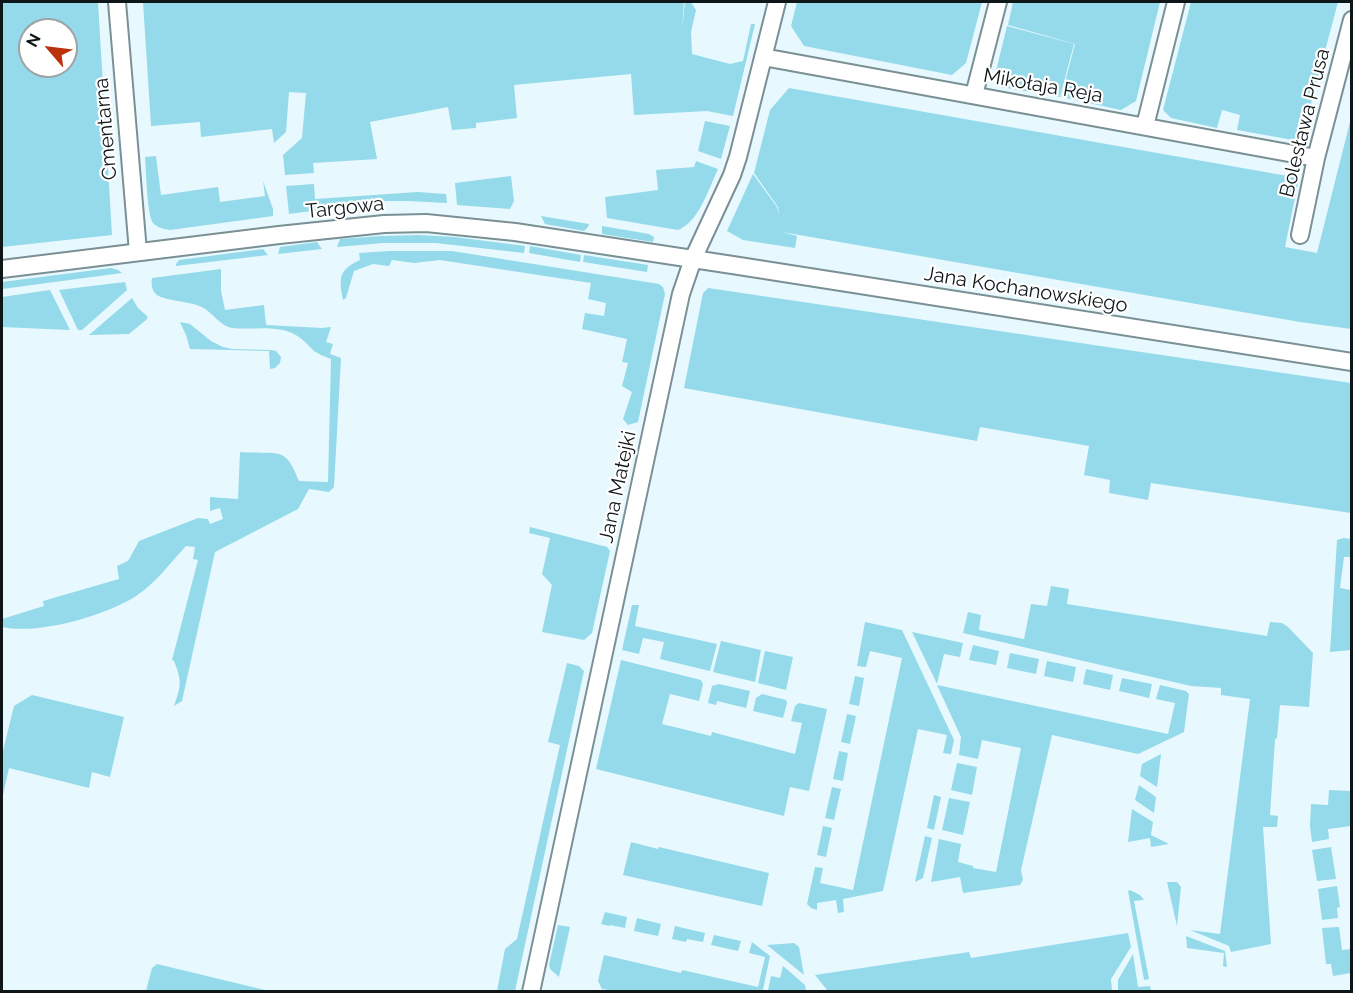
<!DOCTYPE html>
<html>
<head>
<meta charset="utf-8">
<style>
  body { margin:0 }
  #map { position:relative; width:1353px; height:993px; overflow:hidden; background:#e7f9fe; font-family:Raleway,sans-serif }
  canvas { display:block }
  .frame { position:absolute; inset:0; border:3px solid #0e1618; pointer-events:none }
  .north { position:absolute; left:18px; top:18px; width:60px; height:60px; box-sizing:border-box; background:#fff; border:2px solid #9fa2a3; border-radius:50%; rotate:298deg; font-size:16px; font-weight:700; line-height:24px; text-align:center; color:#0e1618 }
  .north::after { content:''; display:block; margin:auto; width:21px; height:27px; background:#bb310c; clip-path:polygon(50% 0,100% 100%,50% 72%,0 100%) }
</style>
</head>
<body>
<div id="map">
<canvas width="1353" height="993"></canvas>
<div class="frame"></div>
<div class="north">N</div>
</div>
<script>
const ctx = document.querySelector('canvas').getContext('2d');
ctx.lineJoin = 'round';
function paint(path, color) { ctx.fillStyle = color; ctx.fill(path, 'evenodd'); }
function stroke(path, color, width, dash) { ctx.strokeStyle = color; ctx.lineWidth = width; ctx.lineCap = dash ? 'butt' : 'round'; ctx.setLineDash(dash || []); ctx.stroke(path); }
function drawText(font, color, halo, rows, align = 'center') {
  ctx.font = font + ' Raleway,sans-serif'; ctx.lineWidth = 4.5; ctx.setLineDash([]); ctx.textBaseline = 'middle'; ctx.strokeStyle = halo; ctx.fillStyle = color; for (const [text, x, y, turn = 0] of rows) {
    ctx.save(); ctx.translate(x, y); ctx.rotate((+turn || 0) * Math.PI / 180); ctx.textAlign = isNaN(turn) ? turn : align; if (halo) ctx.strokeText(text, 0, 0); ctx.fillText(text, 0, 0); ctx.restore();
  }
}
paint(new Path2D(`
  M2 2H98L112 235 2 247ZM30 30H66V66H30Z
  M143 2H684L682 30 685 2H691L696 10 691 32 692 54 730 64 743 61 751 24H755L733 116 707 111 634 115 631 74 514 85 517 118 476 123V128L452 130 448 107 370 122 377 159 313 163 314 173 285 175 283 155 302 138 306 93 289 92 286 132 274 143 272 129 201 137 200 122 151 126Z
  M797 2H982L966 63 952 75 804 46 791 26Z
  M1013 2H1160L1136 101 1121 110 1061 97 1075 44 1008 25Z
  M1191 2H1338L1303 134 1293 140 1237 130 1240 115 1222 110 1217 128 1171 118 1163 110Z
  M1007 26 1074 44 1060 97 1001 87 995 75Z
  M789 88 1299 178 1285 247 1317 253 1351 118V329L1300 322 782 232 797 236 795 248 743 240 727 231 753 174 777 207 779 216 778 207 754 173 770 110Z
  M705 121 730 126 721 159 698 151Z
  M156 156 161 195 218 187 220 202 265 196 263 181 273 209V216L170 230C164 229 158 228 153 223 147 215 146 170 145 157Z
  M696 161 718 169C709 188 699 222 678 230L607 218 605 197 658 190 656 170 694 167Z
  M511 176 514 201 510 209 457 205 455 183Z
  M314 184 315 199 418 192 446 194 447 203 407 201H387L289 214 286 186Z
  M541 216 589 224 588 227 584 231 545 224Z
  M602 226 649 234 654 237 653 242 602 234Z
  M418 235 455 237 525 246 524 253 436 243H383L337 247 340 239 381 236Z
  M317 242 322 249 278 254 280 247Z
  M530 246 581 255 580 262 529 253Z
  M263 249 268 255 176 266V264L179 260Z
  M389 251H452L659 284 663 287 665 294 638 422 628 425 623 419 632 392 622 386 628 363 622 362 627 339 582 329 585 313 604 316 606 303 588 299 591 283 440 260 414 263 392 260 389 266 373 264 354 271 346 298 343 300C339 278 338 270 360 260L359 253Z
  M584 255 648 265 647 272 583 262Z
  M111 268 118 270 122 273 2 289V282Z
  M221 269V291L225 310 264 305 266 325 322 328 331 327 326 342 333 344 330 354 341 358 334 487 329 492 309 489 298 509 215 552 182 701 174 706C181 686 182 681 174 661L172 660 198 560 193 559 195 547 186 546C170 563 156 583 136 596 105 616 38 635 2 627V619L44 606 43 601 119 579 117 566 128 561 139 541 198 518 208 519 210 524 223 519 220 508 210 511V497L238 499 240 452C249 453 273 452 279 454 290 457 295 472 299 481L328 482 331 359C325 357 319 354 314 351 307 344 301 337 292 333 274 325 252 330 232 328 220 326 213 313 202 307 190 301 165 301 157 295 152 291 151 285 152 278Z
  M125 282 127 290 82 330H78L59 290Z
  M708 288 1351 383V513L1151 483 1148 500 1109 493 1110 480 1084 475 1089 446 980 427 977 441 684 388 703 293Z
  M50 290 70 330 2 327V297Z
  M132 298 138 308 148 317 146 320 129 334 89 335Z
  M180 322 190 324 211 341 223 347 232 349 271 350 276 351 281 357 280 363 275 368 270 369 269 351 190 349 186 335Z
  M530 527 607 547 610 551 592 633 584 640 542 632 552 585 542 574 550 538 529 533Z
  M1344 538 1351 539V557H1344L1340 588 1351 590V650L1330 652 1337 540Z
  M1051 586 1069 589 1067 604 1267 636 1270 622 1282 623 1288 627 1313 653 1309 707 1280 705 1277 738 1275 739 1270 815 1278 816 1277 827H1263L1271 944 1231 952 1229 946 1190 930 1220 934 1250 699 1221 695V688L1191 686 963 633 968 612 981 615 979 630 1024 639 1031 604 1047 606Z
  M632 605H639L635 626 717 644 710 671 660 659 664 642 643 638 639 654 622 650Z
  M865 622 902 630 954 740 951 754 943 753 947 735 918 729 883 891 843 899 844 912 838 913 836 900 817 903V910L811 908 807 904 815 867 823 868 820 883 853 890 902 658 870 651 866 667 857 666Z
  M912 632 963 643 960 657 944 654 937 684Z
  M721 641 761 650 755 682 713 672Z
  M973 645 999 651 996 665 969 660Z
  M765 651 793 657 786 690 758 683Z
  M1010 653 1039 659 1036 674 1007 668Z
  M621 660 701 680 703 684 699 701 670 694 662 724 711 736 712 732 795 754 802 723 791 721 795 706 799 703 827 709 809 791 790 787 784 816 596 769Z
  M1047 661 1076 667 1073 682 1044 676Z
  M567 663 579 666 584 671 515 991H497L505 949 517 939 560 745 548 742Z
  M1086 669 1113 675 1110 690 1083 684Z
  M855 676 864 678 859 706 849 704Z
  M1122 678 1152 684 1149 698 1119 691Z
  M719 684 750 691 746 708 717 701 716 705 708 703 712 686Z
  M937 685 1168 734 1175 703 1156 699 1160 685 1186 691 1189 694 1184 732 1138 754 1052 735 1021 870 1023 880 1020 885 963 893 960 877 931 882 939 839 961 844 958 862 973 866V868L996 872 1021 748 982 740 978 759 959 755 961 737Z
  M762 694 786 700 787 703 783 718 753 711 756 698Z
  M32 695 124 717 110 777 92 772 89 788 9 768 2 800V755L14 706Z
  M847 714 856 716 850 744 841 742Z
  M839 751 848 753 843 781 833 779Z
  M1161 754 1157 787 1140 776 1142 764Z
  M957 763 977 767 972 795 951 790Z
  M1351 769V826L1328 829 1329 839 1312 842 1310 826 1311 804 1328 805 1329 790 1350 791Z
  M1139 785 1156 797 1154 813 1135 800Z
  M832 787 841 789 834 820 825 818Z
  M934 795 941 797 934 830 927 828Z
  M949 798 970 802 963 835 942 830Z
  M1132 809 1153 822 1151 835 1169 844 1151 847 1150 838 1128 842Z
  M823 826 832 828 826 857 817 855Z
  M925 836 932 838 923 878 915 882Z
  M631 842 658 849 659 847 769 873 762 906 623 875Z
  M1331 847 1336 879 1317 881 1312 850Z
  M1167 882H1177L1181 887 1177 926Z
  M1337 886 1340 907 1337 908 1338 918 1322 920 1318 889Z
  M1130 890 1140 895 1144 900 1134 901 1149 979 1144 980 1128 891Z
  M605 912 627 917 625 928 610 925 609 926 601 924Z
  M637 918 661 924 658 936 634 931Z
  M558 925 570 927 559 977 550 969 549 965Z
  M675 926 705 933 703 942 687 939 686 942 672 939Z
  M1339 927 1342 950 1351 949V973L1333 976 1331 964H1326L1322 928Z
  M1128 933 1131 947 1111 979 1112 991H828L815 975 969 952 971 958Z
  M714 935 741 941 738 951 711 945Z
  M1186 936 1225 951 1227 967 1223 966 1224 953 1187 948Z
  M752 942 770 956 763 990 757 991H615L602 989 598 981 604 955 681 973 682 970 758 987 765 957 749 953Z
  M794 943 799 947 804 975 767 945Z
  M1133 954 1138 987 1150 986 1151 991H1118V980Z
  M157 964 269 991H146L152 968Z
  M783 966 805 985 806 991 768 990 771 976 780 978Z`), '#94daea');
const street = new Path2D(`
  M117 2 138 252
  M763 57 1316 158
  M974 95 998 2
  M1145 126 1176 2
  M1300 235 1316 158 1352 20
  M2 269 279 235 384 224 426 223 515 232 739 266 1352 362
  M531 992 681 294 693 259 732 175 738 157 777 2`);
stroke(street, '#7a9095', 20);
stroke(street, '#fff', 16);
drawText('20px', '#0e1618', '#fff', [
  ["Mikołaja Reja",1043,86,10],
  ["Bolesława Prusa",1305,123,-76],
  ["Cmentarna",106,129,-95],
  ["Targowa",345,208,-6],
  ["Jana Kochanowskiego",1026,290,9],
  ["Jana Matejki",618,487,-78]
]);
</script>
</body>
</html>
